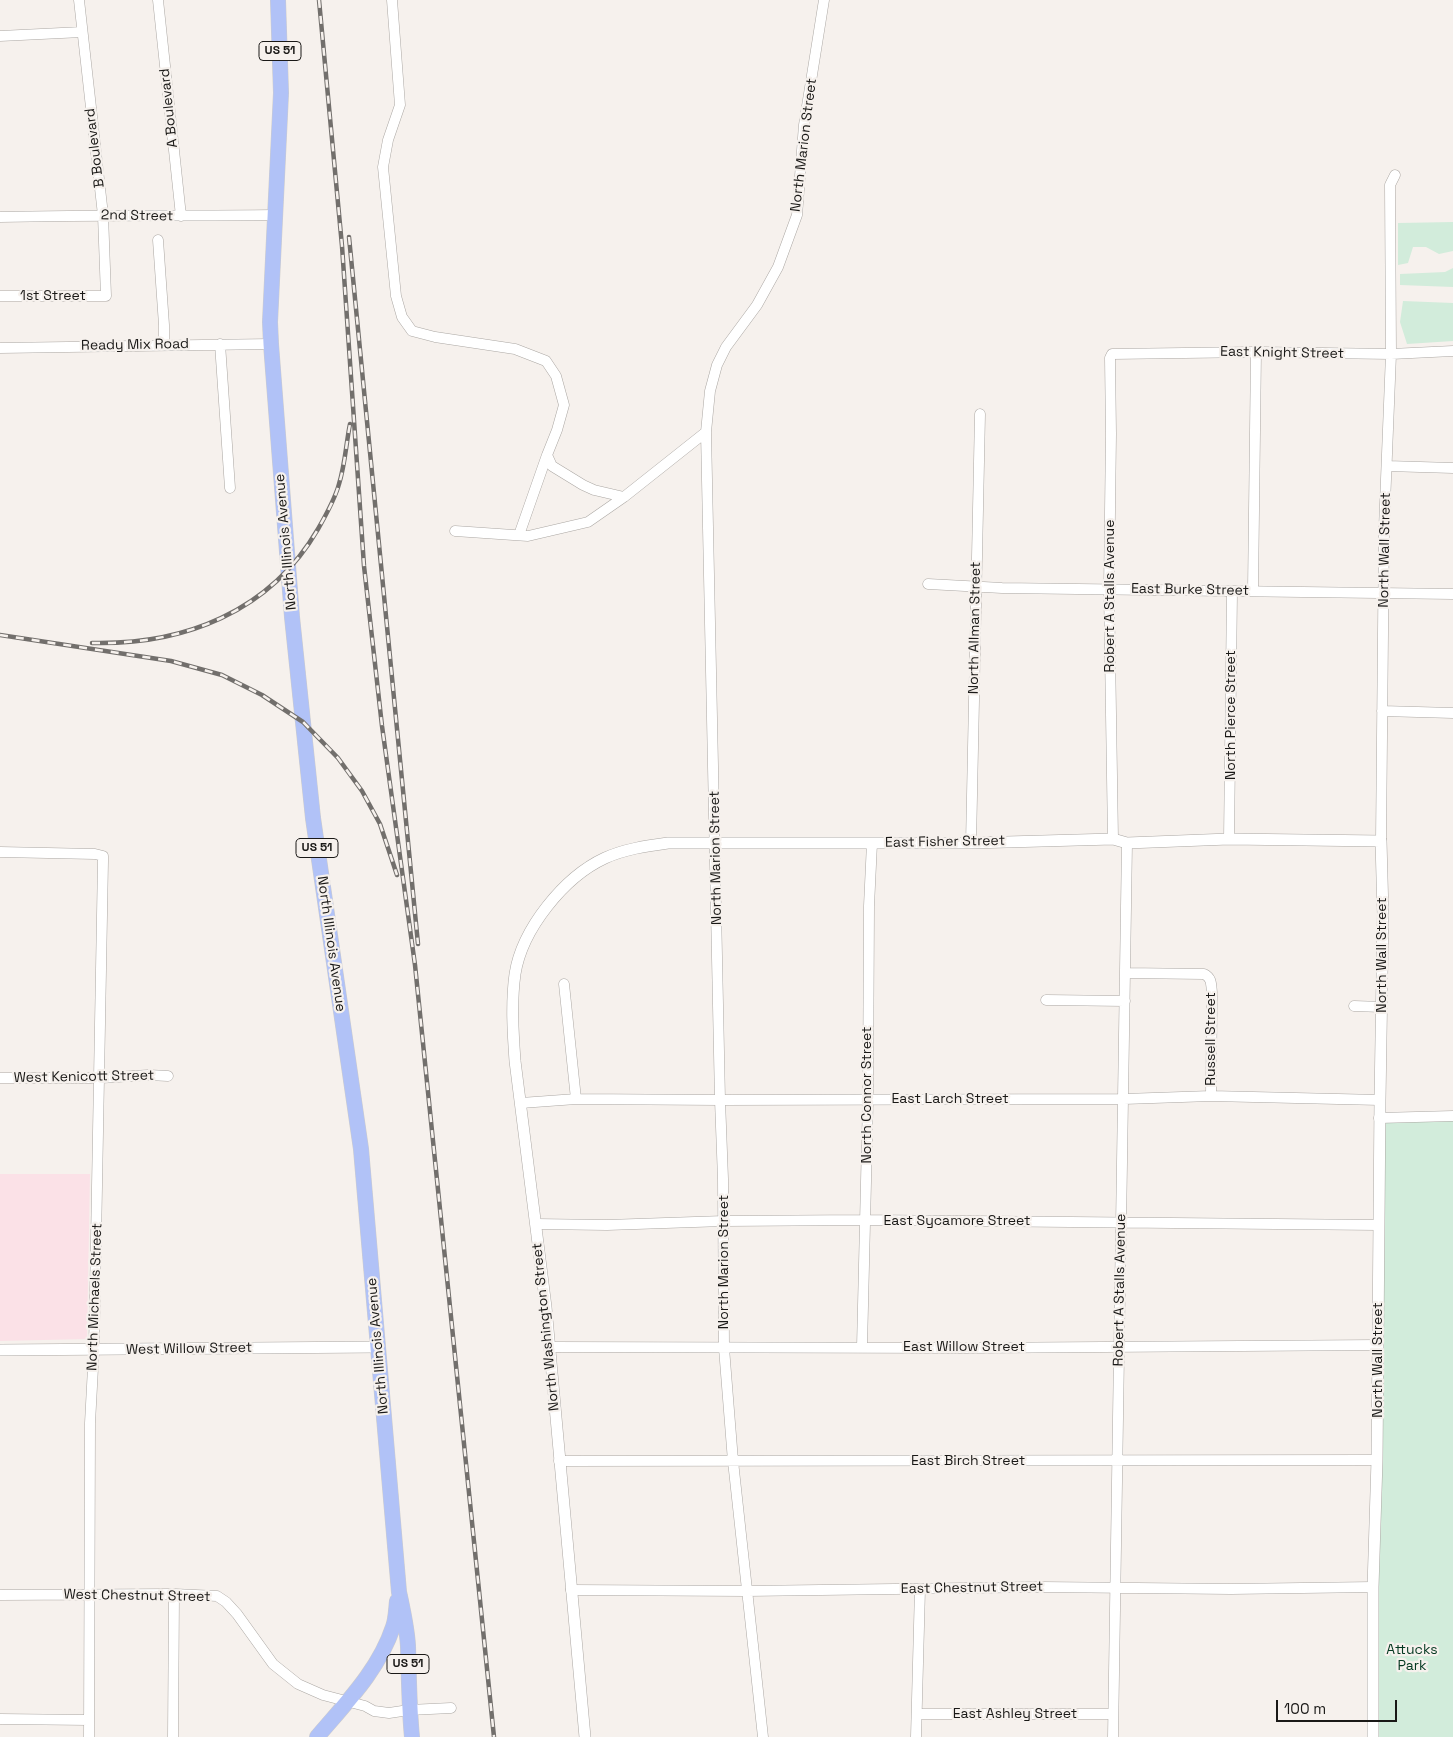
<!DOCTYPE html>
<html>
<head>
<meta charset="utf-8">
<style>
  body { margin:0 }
  #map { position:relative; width:1453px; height:1737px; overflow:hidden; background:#f6f1ed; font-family:"Space Grotesk",sans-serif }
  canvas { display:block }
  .scale { position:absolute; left:1276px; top:1700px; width:121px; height:22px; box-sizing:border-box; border:2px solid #1a1917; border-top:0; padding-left:6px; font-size:15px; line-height:18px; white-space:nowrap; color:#1a1917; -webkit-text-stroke:4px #f6f1ed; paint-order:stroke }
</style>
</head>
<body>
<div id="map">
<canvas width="1453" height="1737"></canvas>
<div class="scale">100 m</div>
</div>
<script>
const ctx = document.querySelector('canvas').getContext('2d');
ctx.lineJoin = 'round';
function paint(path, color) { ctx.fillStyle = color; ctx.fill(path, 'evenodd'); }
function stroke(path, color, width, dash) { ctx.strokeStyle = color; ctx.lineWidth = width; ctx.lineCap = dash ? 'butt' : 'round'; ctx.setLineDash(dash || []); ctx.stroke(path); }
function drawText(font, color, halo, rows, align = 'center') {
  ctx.font = font + ' "Space Grotesk",sans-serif'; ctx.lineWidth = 4.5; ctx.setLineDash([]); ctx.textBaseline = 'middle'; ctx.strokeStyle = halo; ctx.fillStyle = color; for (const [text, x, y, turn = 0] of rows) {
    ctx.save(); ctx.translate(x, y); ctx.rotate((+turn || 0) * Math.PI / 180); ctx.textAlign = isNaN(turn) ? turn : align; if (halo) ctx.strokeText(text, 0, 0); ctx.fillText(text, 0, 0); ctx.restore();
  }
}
paint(new Path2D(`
  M0 1174H90L87 1339 0 1341Z`), '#fbe1e7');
paint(new Path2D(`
  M1453 222V251L1439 254 1426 247H1413L1408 263 1398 265V223Z
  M1453 268V287L1400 285V274L1445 272Z
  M1403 301 1453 303V341L1407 344 1400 322Z
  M1453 1116V1737H1371L1379 1118Z`), '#d2ecdb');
const minor = new Path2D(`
  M158 0 181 216
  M392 0 400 105 388 140 383 167 396 296 402 317 412 331 435 337 515 349 546 361 556 376 564 405 557 430 547 455 552 466 583 485 594 490 624 497
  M0 36 82 32
  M0 217C92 215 183 216 275 215
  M158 240 164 325V345
  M0 296H106L103 215 79 0
  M220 344 230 488
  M0 348 271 344
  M1387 466 1453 468
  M455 531 528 536 588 522 624 497 706 432
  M519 535 547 455
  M928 584 1002 588 1453 594
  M1253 590 1256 352
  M1382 711 1453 713
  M1113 839 1109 589 1111 434 1110 358 1112 354 1256 352 1391 354 1453 351
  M1229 839 1232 592
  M1381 841 1384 529 1391 354 1390 185 1395 175
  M971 843 980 414
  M0 852 95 854 103 856V861L94 1349 90 1423 89 1737
  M1125 973 1204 974C1212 978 1211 984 1212 993L1211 1096
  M564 984 576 1099
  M1046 1000 1125 1001
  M1354 1006 1382 1007
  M0 1078H100L149 1075 168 1076
  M521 1103 576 1099 720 1100 1124 1099 1211 1096 1380 1100
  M1379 1118 1453 1116
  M536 1224 607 1225 724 1221 866 1220 1378 1225
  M550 1347 966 1348 1378 1345
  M862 1347 868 1099 869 906 872 843
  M559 1461 1377 1460
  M571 1590 747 1591 1042 1587 1231 1589 1373 1587
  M0 1595 174 1594 217 1596 226 1602 237 1614 273 1664 298 1684 323 1695 365 1706 374 1711 389 1713 409 1710 451 1708
  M917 1714H1113
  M0 1719 89 1720
  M173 1737 174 1594
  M763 1737 733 1461 724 1348 723 1179 720 1100 706 432 710 391 717 365 726 347 757 305 778 267 797 215 804 125 824 0
  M916 1737 920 1589
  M1113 1737 1127 843`);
const tertiary = new Path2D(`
  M0 1350 378 1347
  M585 1737 546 1307 515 1061C513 1033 511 1003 515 974 522 929 564 877 605 858 625 849 646 846 668 843H971L1113 839 1127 843 1229 839 1381 841 1383 914 1380 1100 1377 1460 1373 1587V1737`);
const primary = new Path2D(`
  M278 0 281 93 270 322 271 344 292 617 313 818 361 1149 399 1592C403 1610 407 1628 408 1646 409 1677 409 1707 412 1737
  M317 1737C345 1704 379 1670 393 1627 396 1619 396 1609 397 1601`);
stroke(minor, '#aba7a3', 11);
stroke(tertiary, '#aba7a3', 12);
stroke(primary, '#cdcccc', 16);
stroke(minor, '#fff', 10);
stroke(tertiary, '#fff', 11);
stroke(primary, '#b1c2f7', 15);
const rail = new Path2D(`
  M319 0 342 246 364 566 382 726 415 965 494 1737
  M349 237 418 944
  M0 635 171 661 222 675 262 695 303 722 338 758 362 791 380 824 397 875
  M92 643C184 645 270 612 318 529 326 515 335 499 339 484 345 465 346 444 350 424`);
stroke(rail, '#726f6c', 4.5);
stroke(rail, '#f6f1ed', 2.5, [8]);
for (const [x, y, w] of [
  [280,51,42],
  [317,848,42],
  [408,1664,42]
]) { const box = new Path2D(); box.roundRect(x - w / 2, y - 9.5, w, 19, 4); ctx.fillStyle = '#f6f1ed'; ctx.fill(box); stroke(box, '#1a1917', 1); }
drawText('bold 12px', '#1a1917', null, [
  ["US 51",280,51],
  ["US 51",317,848],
  ["US 51",408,1664]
]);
drawText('14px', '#1a1917', '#f6f1ed', [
  ["A Boulevard",169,108,-96],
  ["North Marion Street",804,145,-83],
  ["B Boulevard",95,148,-97],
  ["2nd Street",137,216,1],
  ["1st Street",53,296],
  ["Ready Mix Road",135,345,-1],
  ["East Knight Street",1282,353,1],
  ["North Illinois Avenue",286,542,-95],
  ["North Wall Street",1385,550,-89],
  ["East Burke Street",1190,590,1],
  ["Robert A Stalls Avenue",1110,596,-90],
  ["North Allman Street",975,628,-89],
  ["North Pierce Street",1231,715,-90],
  ["East Fisher Street",945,842,-1],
  ["North Marion Street",716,858,-91],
  ["North Illinois Avenue",331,944,82],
  ["North Wall Street",1382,955,-90],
  ["Russell Street",1211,1039,-90],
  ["West Kenicott Street",84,1077,-1],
  ["North Connor Street",867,1095,-90],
  ["East Larch Street",950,1099],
  ["East Sycamore Street",957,1221],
  ["North Marion Street",724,1262,-90],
  ["Robert A Stalls Avenue",1120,1290,-89],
  ["North Michaels Street",95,1297,-88],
  ["North Washington Street",546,1327,-96],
  ["North Illinois Avenue",378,1346,-95],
  ["East Willow Street",964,1347],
  ["West Willow Street",189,1349,-1],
  ["North Wall Street",1378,1360,-90],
  ["East Birch Street",968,1461],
  ["East Chestnut Street",972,1588,-1],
  ["West Chestnut Street",137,1596,1],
  ["East Ashley Street",1015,1714]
]);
drawText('14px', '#033820', '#f6f1ed', [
  ["Attucks",1412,1650],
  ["Park",1412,1666]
]);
</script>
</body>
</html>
